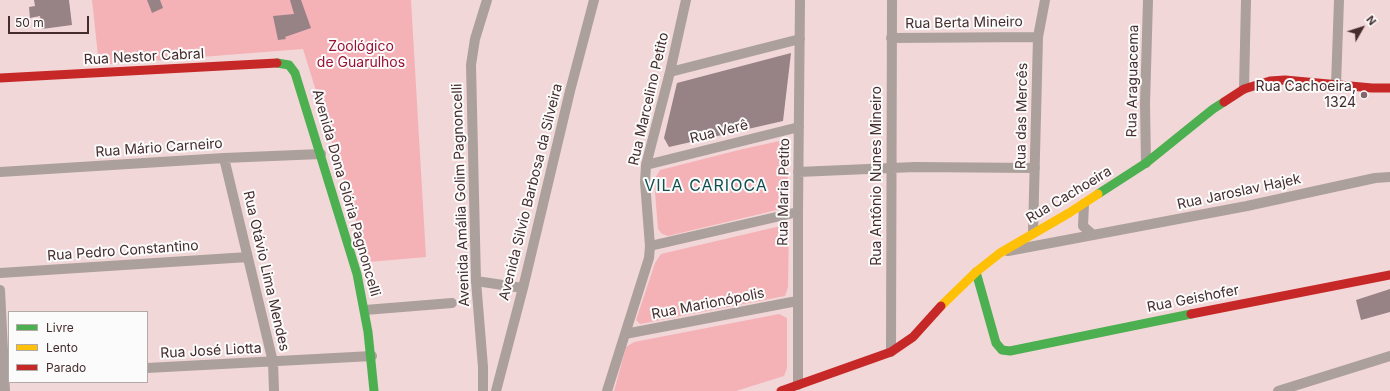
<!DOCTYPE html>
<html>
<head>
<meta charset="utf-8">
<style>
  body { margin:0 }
  #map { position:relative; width:1390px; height:391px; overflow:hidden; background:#f2d7d8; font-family:Inter,sans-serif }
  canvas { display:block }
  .legend { position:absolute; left:8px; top:311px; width:140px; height:72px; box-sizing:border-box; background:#fbfbfb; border:1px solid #b2a9a9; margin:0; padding:5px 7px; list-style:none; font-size:12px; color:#452d2e }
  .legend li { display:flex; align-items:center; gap:8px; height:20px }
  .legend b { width:20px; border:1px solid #b2a9a9 }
  .north { position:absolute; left:1342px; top:8px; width:40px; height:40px; -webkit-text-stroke:3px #fbfbfb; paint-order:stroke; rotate:51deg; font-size:11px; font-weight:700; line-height:16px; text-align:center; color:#452d2e }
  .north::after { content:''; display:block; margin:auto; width:14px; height:18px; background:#452d2e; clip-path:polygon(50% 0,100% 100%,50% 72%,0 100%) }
  .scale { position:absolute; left:8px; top:16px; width:81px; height:18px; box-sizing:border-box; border:2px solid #452d2e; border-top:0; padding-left:5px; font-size:12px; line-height:14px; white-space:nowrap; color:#452d2e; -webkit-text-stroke:3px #fbfbfb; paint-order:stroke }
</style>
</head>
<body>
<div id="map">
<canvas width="1390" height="391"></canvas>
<ul class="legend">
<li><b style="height:5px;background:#4caf50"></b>Livre</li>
<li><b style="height:5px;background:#ffc107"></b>Lento</li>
<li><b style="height:5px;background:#c62828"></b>Parado</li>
</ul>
<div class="north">N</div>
<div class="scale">50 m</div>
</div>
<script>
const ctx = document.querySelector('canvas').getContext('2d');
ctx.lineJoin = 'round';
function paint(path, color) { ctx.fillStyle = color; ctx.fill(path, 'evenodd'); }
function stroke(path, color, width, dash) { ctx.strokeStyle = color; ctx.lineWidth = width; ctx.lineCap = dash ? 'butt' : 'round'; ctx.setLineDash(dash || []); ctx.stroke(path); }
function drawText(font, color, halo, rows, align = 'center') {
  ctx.font = font + ' Inter,sans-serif'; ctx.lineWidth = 4; ctx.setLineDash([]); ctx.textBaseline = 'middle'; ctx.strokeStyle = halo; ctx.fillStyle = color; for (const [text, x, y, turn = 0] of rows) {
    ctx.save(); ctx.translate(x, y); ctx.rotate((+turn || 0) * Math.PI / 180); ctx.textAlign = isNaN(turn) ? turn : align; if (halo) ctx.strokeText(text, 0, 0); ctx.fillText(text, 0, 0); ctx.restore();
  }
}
paint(new Path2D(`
  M92 0H411L426 257 369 262 303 49 99 65Z
  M784 140 787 144 788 199 781 209 668 236 662 234 658 229 654 180 660 170 743 149Z
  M789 224 788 287 785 296 640 324 636 320 655 263 661 254Z
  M779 314 787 318V368L784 376 736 391H614L626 347 634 342Z`), '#f4b2b7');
paint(new Path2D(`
  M34 0H69L72 25 42 29 40 16 30 18 29 7 35 6Z
  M147 0H160L163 8 152 13Z
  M290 0H301L311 28 285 37 286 39 278 40 273 16 294 14Z
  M791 53 783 121 669 147 664 138 677 83Z
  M1390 289V312L1361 320 1356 300Z`), '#978286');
stroke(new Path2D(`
  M891 38 1038 37
  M670 72 800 39
  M1336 85 1339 0
  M1244 89 1246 0
  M224 158 273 362 274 391
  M1146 163 1145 104 1148 0
  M646 165 799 127
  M0 172 224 158 321 154
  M798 172 915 167 1035 168
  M1084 204 1083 226 1093 235
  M1033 233 1038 37 1045 0
  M650 246 798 212
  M1008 251 1247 206 1375 178 1390 177
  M0 273 248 257
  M476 281 523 288
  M0 290 5 391
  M365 310 452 303
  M625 334 797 301
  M891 352 892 0
  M147 368 372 356
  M798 385V212L800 0
  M483 391V367L476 281 471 65 475 39 487 0
  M496 391 523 288 570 91 594 0
  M607 391 649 258 650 246 645 182 646 165 670 72 686 0
  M1278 391 1390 356`), '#aba09b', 10);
stroke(new Path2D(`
  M277 63 289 65 295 73 357 274 368 332 374 391
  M1098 194 1146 163 1213 109 1224 102
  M976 272 996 343 1002 350 1010 351 1191 314`), '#4caf50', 9);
stroke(new Path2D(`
  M941 306 976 272 1000 253 1069 213 1098 194`), '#ffc107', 9);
stroke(new Path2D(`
  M0 78 277 63
  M1224 102 1244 89 1270 81 1285 80 1372 88H1390
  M1191 314 1390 275
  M781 391 891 352 913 337 941 306`), '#c62828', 9);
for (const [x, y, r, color] of [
  [1364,95,4,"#82686a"]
]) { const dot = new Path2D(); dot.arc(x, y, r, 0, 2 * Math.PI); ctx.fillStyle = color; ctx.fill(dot); stroke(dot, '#fbfbfb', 1.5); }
drawText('14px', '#452d2e', '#fbfbfb', [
  ["Rua Berta Mineiro",964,23,-1],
  ["Rua Nestor Cabral",144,57,-3],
  ["Rua Araguacema",1133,81,-89],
  ["Rua Marcelino Petito",649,99,-77],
  ["Rua das Mercês",1022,116,-89],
  ["Rua Verê",719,132,-14],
  ["Rua Mário Carneiro",159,148,-4],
  ["Rua Antônio Nunes Mineiro",877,176,-90],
  ["Avenida Silvio Barbosa da Silveira",531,192,-76],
  ["Rua Maria Petito",784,192,-89],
  ["Rua Jaroslav Hajek",1239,192,-12],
  ["Avenida Dona Glória Pagnoncelli",346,193,74],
  ["Avenida Amália Golim Pagnoncelli",461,195,-92],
  ["Rua Cachoeira",1069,195,-31],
  ["Rua Pedro Constantino",123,251,-4],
  ["Rua Otávio Lima Mendes",266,271,77],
  ["Rua Geishofer",1193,299,-11],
  ["Rua Marionópolis",708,304,-11],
  ["Rua José Liotta",211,351,-3]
]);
drawText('14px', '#9a1133', '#fbfbfb', [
  ["Zoológico",361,47],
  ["de Guarulhos",361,63]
]);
drawText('14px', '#452d2e', '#fbfbfb', [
  ["Rua Cachoeira,",1356,87],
  ["1324",1356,103]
], 'right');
ctx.letterSpacing = '1px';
drawText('16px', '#125050', '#fbfbfb', [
  ["VILA CARIOCA",706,186]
]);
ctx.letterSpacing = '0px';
</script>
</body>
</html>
